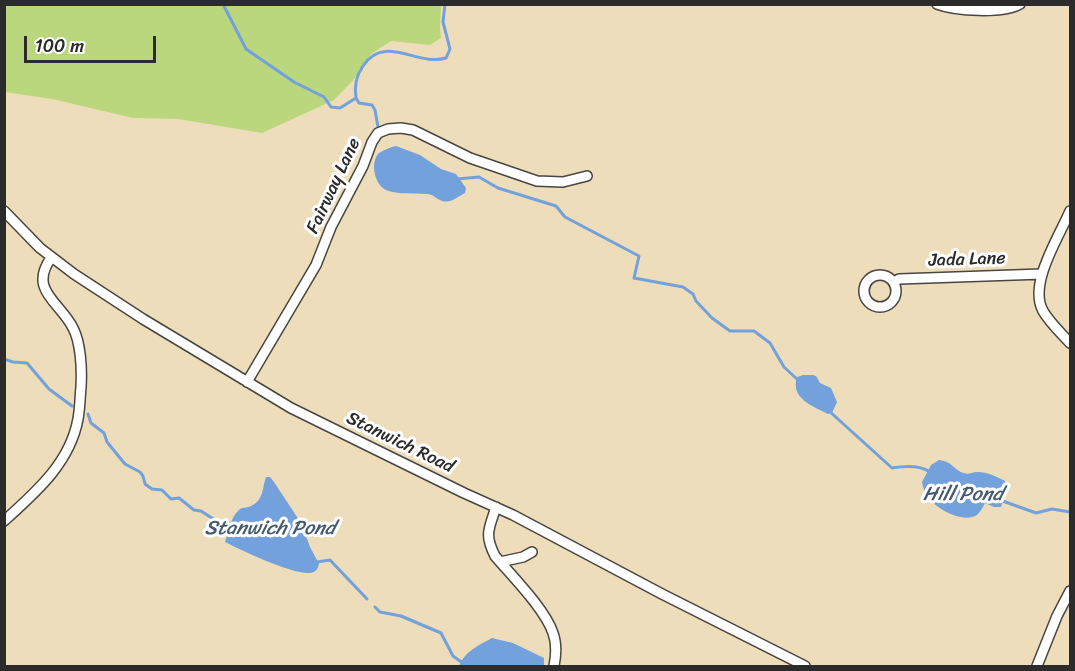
<!DOCTYPE html>
<html>
<head>
<meta charset="utf-8">
<style>
  body { margin:0 }
  #map { position:relative; width:1075px; height:671px; overflow:hidden; background:#edb; font-family:Sriracha,sans-serif }
  canvas { display:block }
  .frame { position:absolute; inset:0; border:6px solid #2b2b2b; pointer-events:none }
  .scale { position:absolute; left:24px; top:36px; width:132px; height:27px; box-sizing:border-box; border:3px solid #2b2b2b; border-top:0; padding-left:8px; font-size:18px; line-height:21px; white-space:nowrap; color:#2b2b2b; -webkit-text-stroke:4px #fff; paint-order:stroke }
</style>
</head>
<body>
<div id="map">
<canvas width="1075" height="671"></canvas>
<div class="frame"></div>
<div class="scale">100 m</div>
</div>
<script>
const ctx = document.querySelector('canvas').getContext('2d');
ctx.lineJoin = 'round';
function paint(path, color) { ctx.fillStyle = color; ctx.fill(path, 'evenodd'); }
function stroke(path, color, width, dash) { ctx.strokeStyle = color; ctx.lineWidth = width; ctx.lineCap = dash ? 'butt' : 'round'; ctx.setLineDash(dash || []); ctx.stroke(path); }
function drawText(font, color, halo, rows, align = 'center') {
  ctx.font = font + ' Sriracha,sans-serif'; ctx.lineWidth = 6; ctx.setLineDash([]); ctx.textBaseline = 'middle'; ctx.strokeStyle = halo; ctx.fillStyle = color; for (const [text, x, y, turn = 0] of rows) {
    ctx.save(); ctx.translate(x, y); ctx.rotate((+turn || 0) * Math.PI / 180); ctx.textAlign = isNaN(turn) ? turn : align; if (halo) ctx.strokeText(text, 0, 0); ctx.fillText(text, 0, 0); ctx.restore();
  }
}
paint(new Path2D(`
  M5 4 441 5 440 27 441 38 430 45 391 41 371 54 361 72 334 100 262 133 179 119 133 118 52 99 5 92Z`), '#bad77d');
paint(new Path2D(`
  M396 146 420 155 441 169 456 174 466 188 465 193C457 197 449 205 440 200 435 198 433 194 427 194 414 193 398 195 386 190 374 184 370 162 379 153 384 150 391 147 396 146Z
  M813 375 816 376 820 383 831 388 837 402 832 413 828 414C813 406 790 399 797 377L803 375Z
  M939 460C954 462 953 470 964 473 969 475 972 472 978 472 987 472 998 477 1005 481L1007 486 1001 507H994L985 503C983 507 980 512 977 515 962 524 935 508 927 496 924 492 923 486 922 482L931 465Z
  M266 477H270L274 482 301 523 310 547 319 564C318 569 316 572 310 573 294 575 240 550 225 542 228 533 231 517 238 511 242 506 246 509 251 506 264 500 262 488 266 477Z
  M492 638 513 643 542 657 544 658V666H459C464 652 479 645 492 638Z`), '#72a1db');
stroke(new Path2D(`
  M223 4 246 49 294 82 324 97 331 107 340 108 356 98
  M356 98C354 86 356 76 363 66 384 33 418 67 446 58L450 49 443 22 445 4
  M356 98 359 103 372 105 375 110 378 127
  M457 179 479 177 498 188 556 206 565 217 639 256 634 278 683 287 693 294 696 301 712 318 730 331H754L770 343 784 367 798 380
  M4 359 13 362 27 363 49 389 72 406
  M828 410 892 468C904 466 920 465 930 472
  M88 414 91 423 104 433 107 442 125 464 140 472 143 476 145 484 152 489 162 490 171 499 179 498 194 510 201 511 218 522 225 521 235 526
  M1000 500 1036 513 1052 509 1070 512
  M317 562 330 560 367 599
  M375 607 380 612 401 616 441 633 453 656 467 666`), '#72a1db', 3);
const minor = new Path2D(`
  M937 4C956 11 1002 14 1020 4
  M4 211 40 248 74 274 143 319 291 408 464 493 513 515 662 594 805 666
  M1070 211C1059 237 1028 284 1043 311 1050 323 1061 333 1070 343
  M864 291a16 16 0 1 1 32 0a16 16 0 1 1-32 0Z
  M894 282 899 279 1042 274
  M247 382 316 265 331 227 363 166 372 142 378 133 388 129 401 128 413 130 470 158 537 181 563 182 587 176
  M496 507C489 529 484 534 495 556 512 576 545 609 553 633 557 644 556 656 554 666
  M4 521C36 492 70 463 78 419 80 408 80 397 81 387 82 370 81 343 73 328 60 302 28 290 51 258
  M500 562 523 557 532 552
  M1037 666 1057 616 1070 591`);
stroke(minor, '#484641', 12);
stroke(minor, '#fff', 9);
drawText('18px', '#2b2b2b', '#fff', [
  ["Fairway Lane",334,186,-65],
  ["Jada Lane",967,260,-2],
  ["Stanwich Road",400,443,26]
]);
drawText('italic 20px', '#475a71', '#fff', [
  ["Hill Pond",963,495],
  ["Stanwich Pond",270,529]
]);
</script>
</body>
</html>
